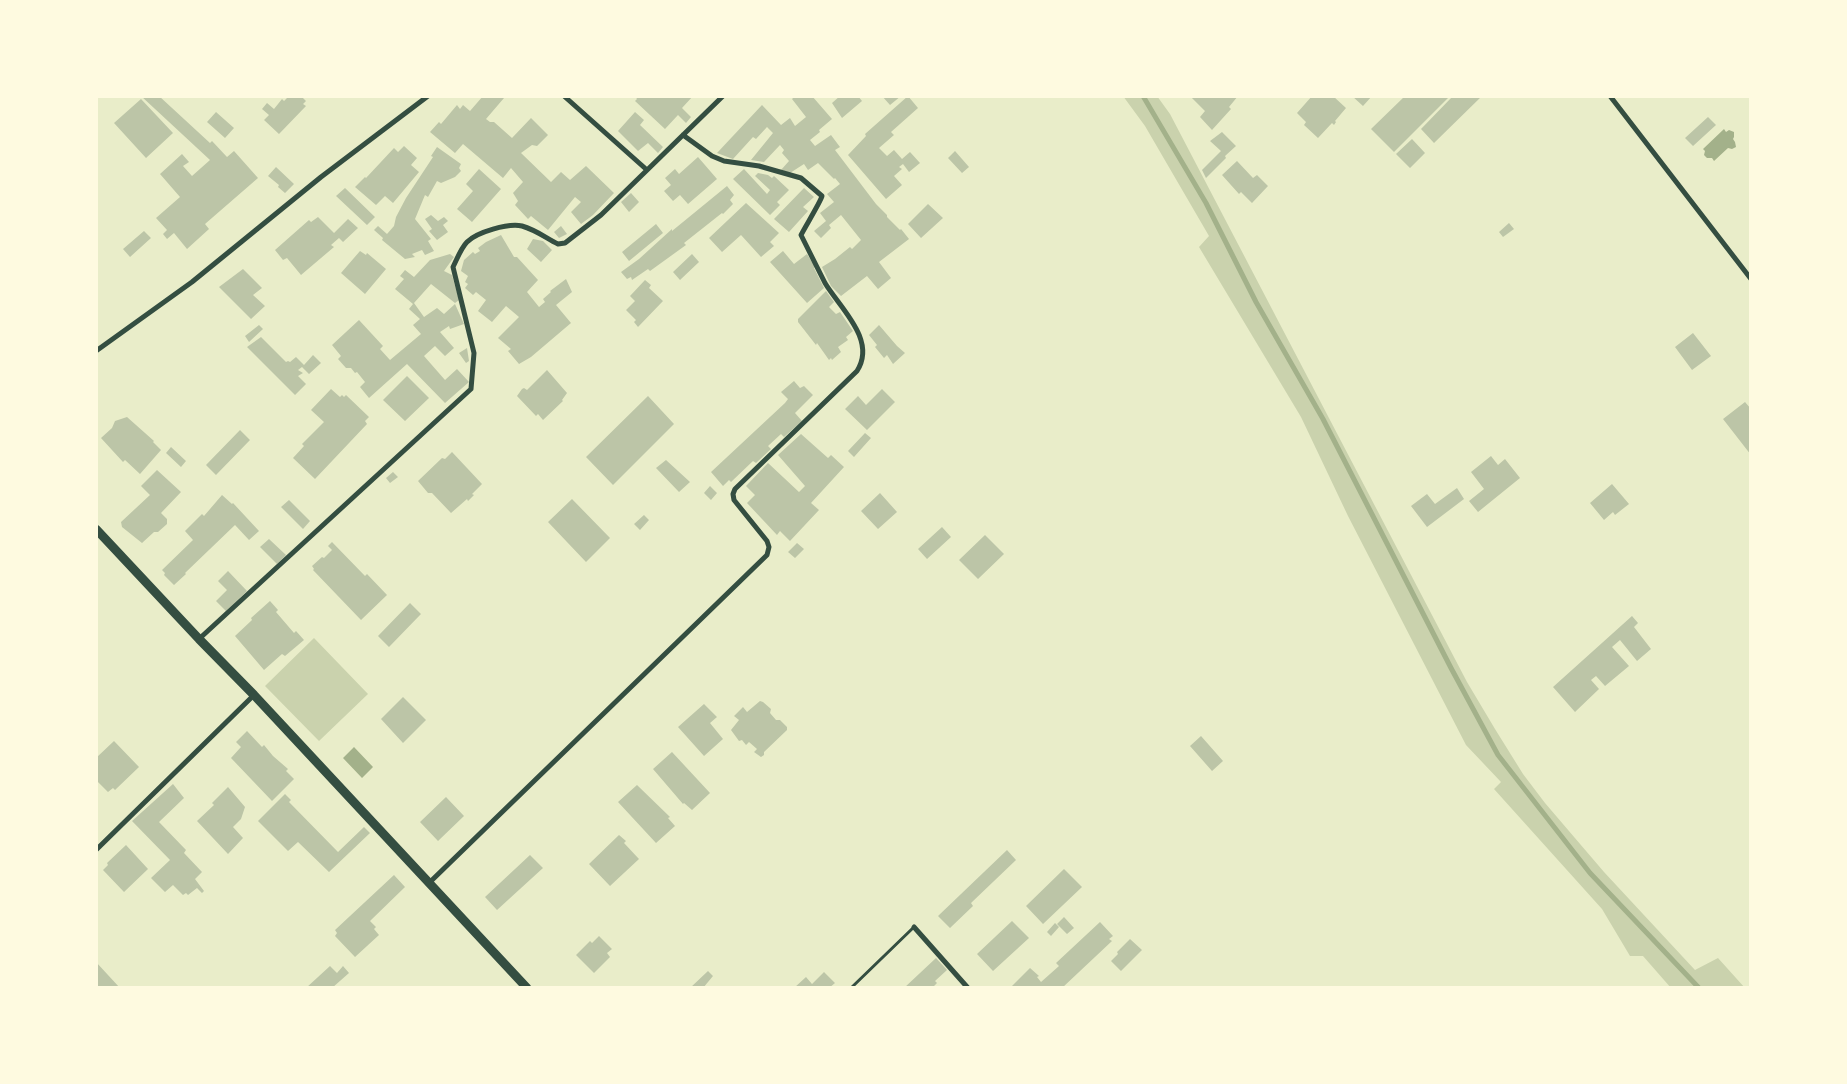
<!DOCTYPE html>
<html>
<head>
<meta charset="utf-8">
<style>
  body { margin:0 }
  #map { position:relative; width:1847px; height:1084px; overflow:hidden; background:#e9edc9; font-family:Jost,sans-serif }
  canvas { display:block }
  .frame { position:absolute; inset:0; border:98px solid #fefae0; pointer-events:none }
</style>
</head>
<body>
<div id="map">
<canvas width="1847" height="1084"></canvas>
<div class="frame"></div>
</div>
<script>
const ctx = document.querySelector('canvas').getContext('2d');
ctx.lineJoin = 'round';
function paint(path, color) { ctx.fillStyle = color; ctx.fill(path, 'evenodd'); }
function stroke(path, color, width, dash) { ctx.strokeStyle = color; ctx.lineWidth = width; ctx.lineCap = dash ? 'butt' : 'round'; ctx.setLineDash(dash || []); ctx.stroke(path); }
paint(new Path2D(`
  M1123 96H1157L1170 114 1467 682 1495 729 1523 774 1545 803 1604 872 1695 970 1718 958 1745 988H1671L1643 956H1630L1602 909 1494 789 1501 782 1466 745 1348 516 1301 417 1199 247 1209 236 1145 126Z
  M314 638 368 694 319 741 265 686Z`), '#cad2ad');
paint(new Path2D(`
  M1724 129 1726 132 1729 130 1734 132V137L1733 139 1735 142 1736 147 1732 149 1728 148 1714 161 1712 158H1707L1704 155 1705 151 1703 149Z
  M354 747 373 767 362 778 343 758Z`), '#a3b18a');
stroke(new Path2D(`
  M1143 96 1206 203 1256 302 1323 419 1451 668 1498 755 1590 873 1699 988`), '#a3b18a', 5);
paint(new Path2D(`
  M141 96H159L210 143 212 141 227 157 234 151 258 178 205 224 209 229 187 249 174 233 167 239 163 234 167 230 156 218 180 197 160 174 182 154 189 162 183 166 192 176 210 160Z
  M286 96H301L306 101 303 104 306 106 279 134 264 120 269 115 262 109 267 103 274 109 282 99 284 101 287 98Z
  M483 96H502L504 98 486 119 490 122H494L512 138 531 118 548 135 537 146 532 145 521 153 551 182 561 172 570 180 586 166 614 193 593 215 581 224 571 212 581 202 575 197 548 230 531 216 528 219 515 205 518 201 513 193 523 182 511 168 503 178 463 144 455 153 430 132 439 122 441 124 457 105 460 109 463 105 470 111Z
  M635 96H693L682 108 691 117 686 123 678 115 665 129 635 101 637 99Z
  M795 96H812L832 119 819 130 820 132 810 140 815 146 831 135 840 147 835 150 876 204 887 215V217L900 230 901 229 909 239 879 262 891 278 878 289 867 276 841 296 831 286 822 267 835 259 850 247 852 249 861 240 841 215 829 225 831 228 821 238 814 231 826 221 820 213 834 202 827 194 840 184 835 178 834 179 818 163 808 170 804 164 790 173 781 170 789 161 782 153 784 150 780 145 764 162 751 160 773 133 767 127 756 139 753 137 733 159 717 153 762 105 781 125 790 118 795 126 806 117 792 99Z
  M840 96H858L862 101 842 118 832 103Z
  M882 96H901L890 105Z
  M908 96 918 108 891 132 894 135 879 148 887 156 894 150 902 159 910 152 920 163 909 172 903 164 899 167 902 169 894 176 902 185 886 199 848 155 866 136 865 134Z
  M1190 96H1238L1229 107 1231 109 1212 130 1200 117 1205 111Z
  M1312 96H1333L1346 108 1335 121 1336 122 1334 125 1332 123 1318 138 1304 125 1306 122 1297 113Z
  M1352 96H1372L1363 106Z
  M1405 96H1450L1394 152 1371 129Z
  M1453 96H1482L1434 143 1421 129Z
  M141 99 173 133 146 158 114 123Z
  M216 112 234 128 225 138 207 122Z
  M635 112 644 120 640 125 663 147 658 153 648 143 638 151 618 131Z
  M1708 117 1716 125 1693 146 1685 138Z
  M1222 132 1236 146 1225 156 1226 158 1206 178 1202 170 1221 151 1210 141Z
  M1412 139 1425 153 1410 168 1396 154Z
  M404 146 417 158 411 165 419 172 393 203 385 196 376 205 355 187 365 177 366 178 394 148 398 152Z
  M437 147 461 164 459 168 461 171 455 177 441 183 437 181 428 197 425 195 415 219 431 239 428 241 434 251 425 255 422 250 412 254 415 257 405 259 382 240 383 238 374 230 378 226 387 234 394 226 396 217 406 198 433 157 431 156Z
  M955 151 969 167 962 173 948 158Z
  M698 157 717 179 688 204 680 195 673 201 664 191 671 185 665 178 675 169 679 174Z
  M1237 161 1253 178 1257 175 1268 186 1252 203 1241 192 1239 194 1222 175Z
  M276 167 294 184 285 193 278 187 279 185 268 176Z
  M479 169 501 189 472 222 457 209 473 191 466 184Z
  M744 169 767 194 770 190 755 176 758 173 768 175 772 178 774 176 789 190 777 202 780 205 770 215 733 179Z
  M727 186 734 195 730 200 733 204 723 214 722 213 684 243 686 245 650 271 648 269 632 280 631 277 627 279 621 272 639 259 672 229V231Z
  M345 188 375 217 367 225 336 196Z
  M804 188 814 197 803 207 808 211 789 232 774 219Z
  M631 193 639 202 629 212 621 202Z
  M746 203 779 233 770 242 774 246 761 257 741 235 722 252 709 238Z
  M928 204 943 218 921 238 908 224Z
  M431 215 438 221 444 217 448 221 443 225 448 232 437 240 429 231 432 229 425 219Z
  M318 217 334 233 348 219 358 228 343 242 339 238 331 245 334 247 301 275 287 258 283 260 275 250 309 220 311 222Z
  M1509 223 1514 229 1503 237 1499 232Z
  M656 224 663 233 629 261 622 252Z
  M561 226 567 234 559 238 554 232Z
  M144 231 151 238 130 257 123 249Z
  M501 235 514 257H517L538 280 527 292 539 307 545 302 543 299 551 292 550 291 566 279 572 292 556 305 571 323 531 357 519 364 508 351 511 349 498 338 519 317 506 306 492 322 478 311 486 300 476 292 473 295 465 288 468 284 465 282 468 276 461 271 464 260 473 252 475 254 480 251 478 248 486 242Z
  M533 239 543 241 552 250 541 262 527 249Z
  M360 251 366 255 367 253 386 269 365 294 341 273Z
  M783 251 794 264 807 254 815 267 814 268 824 288 807 303 770 262Z
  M450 254 454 257 444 271 452 275 459 300 455 303 431 284 414 303 424 317 437 308 444 314 455 304 464 324 450 329 449 326 440 332 454 348 445 356 435 346 424 356 445 380 457 369 469 382 445 403 407 364 369 398 360 387 365 382 357 372 355 373 351 368H346L338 359 341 356 332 345 359 320 383 346 380 349 390 360 421 334 413 325 420 319 409 309 413 304 395 289 404 279 400 276 405 270 414 277 430 260Z
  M692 254 699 262 680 280 673 272Z
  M243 269 262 288 253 295 265 306 251 319 219 287Z
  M645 280 651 285 649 288 663 301 638 327 634 322 636 320 626 310 635 301 630 296Z
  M826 291 834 302 829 307 836 314 840 312 853 331 846 337 848 340 838 347 841 352 832 360 831 358 829 360 817 343 816 345 798 322V319Z
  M259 325 263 329 249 342 245 336Z
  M879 325 897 346 905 353 893 364 887 355 884 358 875 347 877 345 869 335Z
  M1693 333 1711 356 1692 370 1675 347Z
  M261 337 286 362 288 361 290 362 296 357 304 365 313 355 321 363 309 374 302 367 298 370 303 373 298 376 306 384 295 395 247 347Z
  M467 348 469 361 466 363 459 353Z
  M547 370 567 393 562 400 563 401 543 420 538 414 536 416 517 396 522 389 524 388 527 390Z
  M407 376 429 398 405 421 383 400Z
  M794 381 800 388 804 386 813 395 795 413 802 421 784 437 781 434 768 446 771 449 756 463 753 461 731 482 729 480 723 486 711 472 785 403 788 399 781 392Z
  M331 389 340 397 342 395 344 397 346 395 369 417 365 421 367 424 315 479 293 458 304 446 302 444 324 422 311 410Z
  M882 389 895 402 867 430 845 409 858 396 866 405Z
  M648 396 674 424 613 485 586 457Z
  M1745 402 1751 409V455L1723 419Z
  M127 417 154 441 153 442 161 450 140 474 125 460 123 462 101 438 112 428 115 421Z
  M240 430 250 440 216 475 206 465Z
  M865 433 871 438 854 457 848 451Z
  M801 434 828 458 831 455 844 467 811 503 819 510 790 541 780 531 777 535 747 503 755 495 746 486 768 463 799 492 805 486 778 455Z
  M171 447 186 461 181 467 166 453Z
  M452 452 482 484 472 494 474 495 468 501 467 499 451 513 432 493H428L418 481 442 458 445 459Z
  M1491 456 1498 465 1505 459 1520 478 1478 512 1469 501 1484 489 1471 472Z
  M666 460 690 482 679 492 656 468Z
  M157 470 181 492 161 513 167 519V524L158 532H154L142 543 122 527 121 522 150 495 141 486Z
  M393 472 398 477 390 483 386 478Z
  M1612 484 1629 504 1615 515 1613 512 1604 520 1590 503Z
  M710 486 717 493 711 500 704 493Z
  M1457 488 1464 499 1427 527 1411 506 1427 494 1435 504Z
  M880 493 897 512 878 529 861 511Z
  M222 495 232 504 233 503 259 531 249 540 235 525 185 573 186 574 174 585 164 575 165 573 162 570 193 540 185 531 202 514 204 516Z
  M572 499 610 538 586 562 548 522Z
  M289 500 310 521 303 529 281 507Z
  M644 515 649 520 640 530 634 524Z
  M942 527 951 537 927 559 918 549Z
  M985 535 1004 554 978 579 959 560Z
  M269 539 286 555 277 564 260 547Z
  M332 542 365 576 367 574 387 595 361 620 313 570 314 569 312 566 322 557 324 558 332 550 328 546Z
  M797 543 804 549 795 558 788 552Z
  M228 571 247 591 226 611 216 601 227 590 218 581Z
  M270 601 278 610 276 612 294 633 296 631 304 640 285 656 282 654 264 670 235 636 252 620 251 618Z
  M410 603 421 614 389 647 378 636Z
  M1632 616 1638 623 1634 627 1651 649 1637 661 1620 640 1612 647 1629 666 1605 686 1596 676 1591 680 1599 689 1575 712 1553 687Z
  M403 697 426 720 403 743 381 719Z
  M760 701 763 702 771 709 770 713 776 720H780L787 727V730L764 752V755L761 757 754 752 757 749 749 742 746 745 742 740 739 741 731 730 739 720 734 716 743 707 747 712Z
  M704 704 717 717 710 723 723 739 704 756 678 727Z
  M247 731 262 747 264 745 273 756 288 769 286 771 294 779 272 801 231 758 241 747 236 742Z
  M1201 736 1223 761 1212 771 1190 746Z
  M114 741 139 767 115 790 113 788 108 792 96 780V758Z
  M672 752 710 793 692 810 684 803 683 804 653 769Z
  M173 784 184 798 159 822 186 850 184 853 202 872 195 879 204 891 202 893 197 888 188 895 186 893 183 895 173 885 165 892 151 878 170 860 132 821Z
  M637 785 670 817 668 818 675 826 656 843 618 802Z
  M228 787 245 807 241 819 233 827 243 838 228 854 197 821 214 805 212 803Z
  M285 794 291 800 289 802 338 852 364 827 370 833 329 872 298 842 288 851 258 821Z
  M446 797 464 816 438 841 420 822Z
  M619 835 626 841 624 843 639 859 610 886 589 864Z
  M126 845 148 869 124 892 103 870 108 865 107 863Z
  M1007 850 1016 860 971 903 973 906 950 928 938 916Z
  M530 855 543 868 497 910 485 897Z
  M1064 869 1082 887 1043 924 1026 906Z
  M394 875 405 887 370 921 376 927 374 929 379 935 355 957 335 936 337 933 335 930Z
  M1064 917 1074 928 1067 934 1057 924Z
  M1012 921 1029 938 993 971 977 954Z
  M1100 922 1113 936 1109 939 1112 941 1062 988H1010L1030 968 1039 976 1037 977 1041 982 1059 966 1056 963Z
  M1055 923 1059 927 1051 936 1047 932Z
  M599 936 612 949 607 953 610 957 594 973 576 955 590 941 592 943Z
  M1130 939 1142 950 1121 971 1111 961 1118 954 1117 952Z
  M936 958 947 970 935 981 937 983 932 988H904Z
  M96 962 120 988H96Z
  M330 966 337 973 343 966 349 973 332 988H306Z
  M708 971 713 976 703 988H690Z
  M824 972 835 983 829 988H794L806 977 812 984Z`), '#bcc5a7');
stroke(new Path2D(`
  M851 988 914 927`), '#344e41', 3);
stroke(new Path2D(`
  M564 96 647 170
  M1610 96 1751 279
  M96 351 192 282 321 177 428 96
  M199 639 471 389 474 353 453 267C457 259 461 248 467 242 477 232 508 223 522 226 536 230 546 238 558 244L565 243 601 215 723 96
  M96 850 254 695
  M429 883 767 555 769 547 767 541 734 500 733 494 735 489 857 371C877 340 840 308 825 283 817 267 809 251 801 235 805 227 821 201 822 196L801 178 759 166 724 161 712 156 683 135
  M914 927 968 988`), '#344e41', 5);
stroke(new Path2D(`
  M96 529 199 639 254 695 527 988`), '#344e41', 9);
</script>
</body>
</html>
